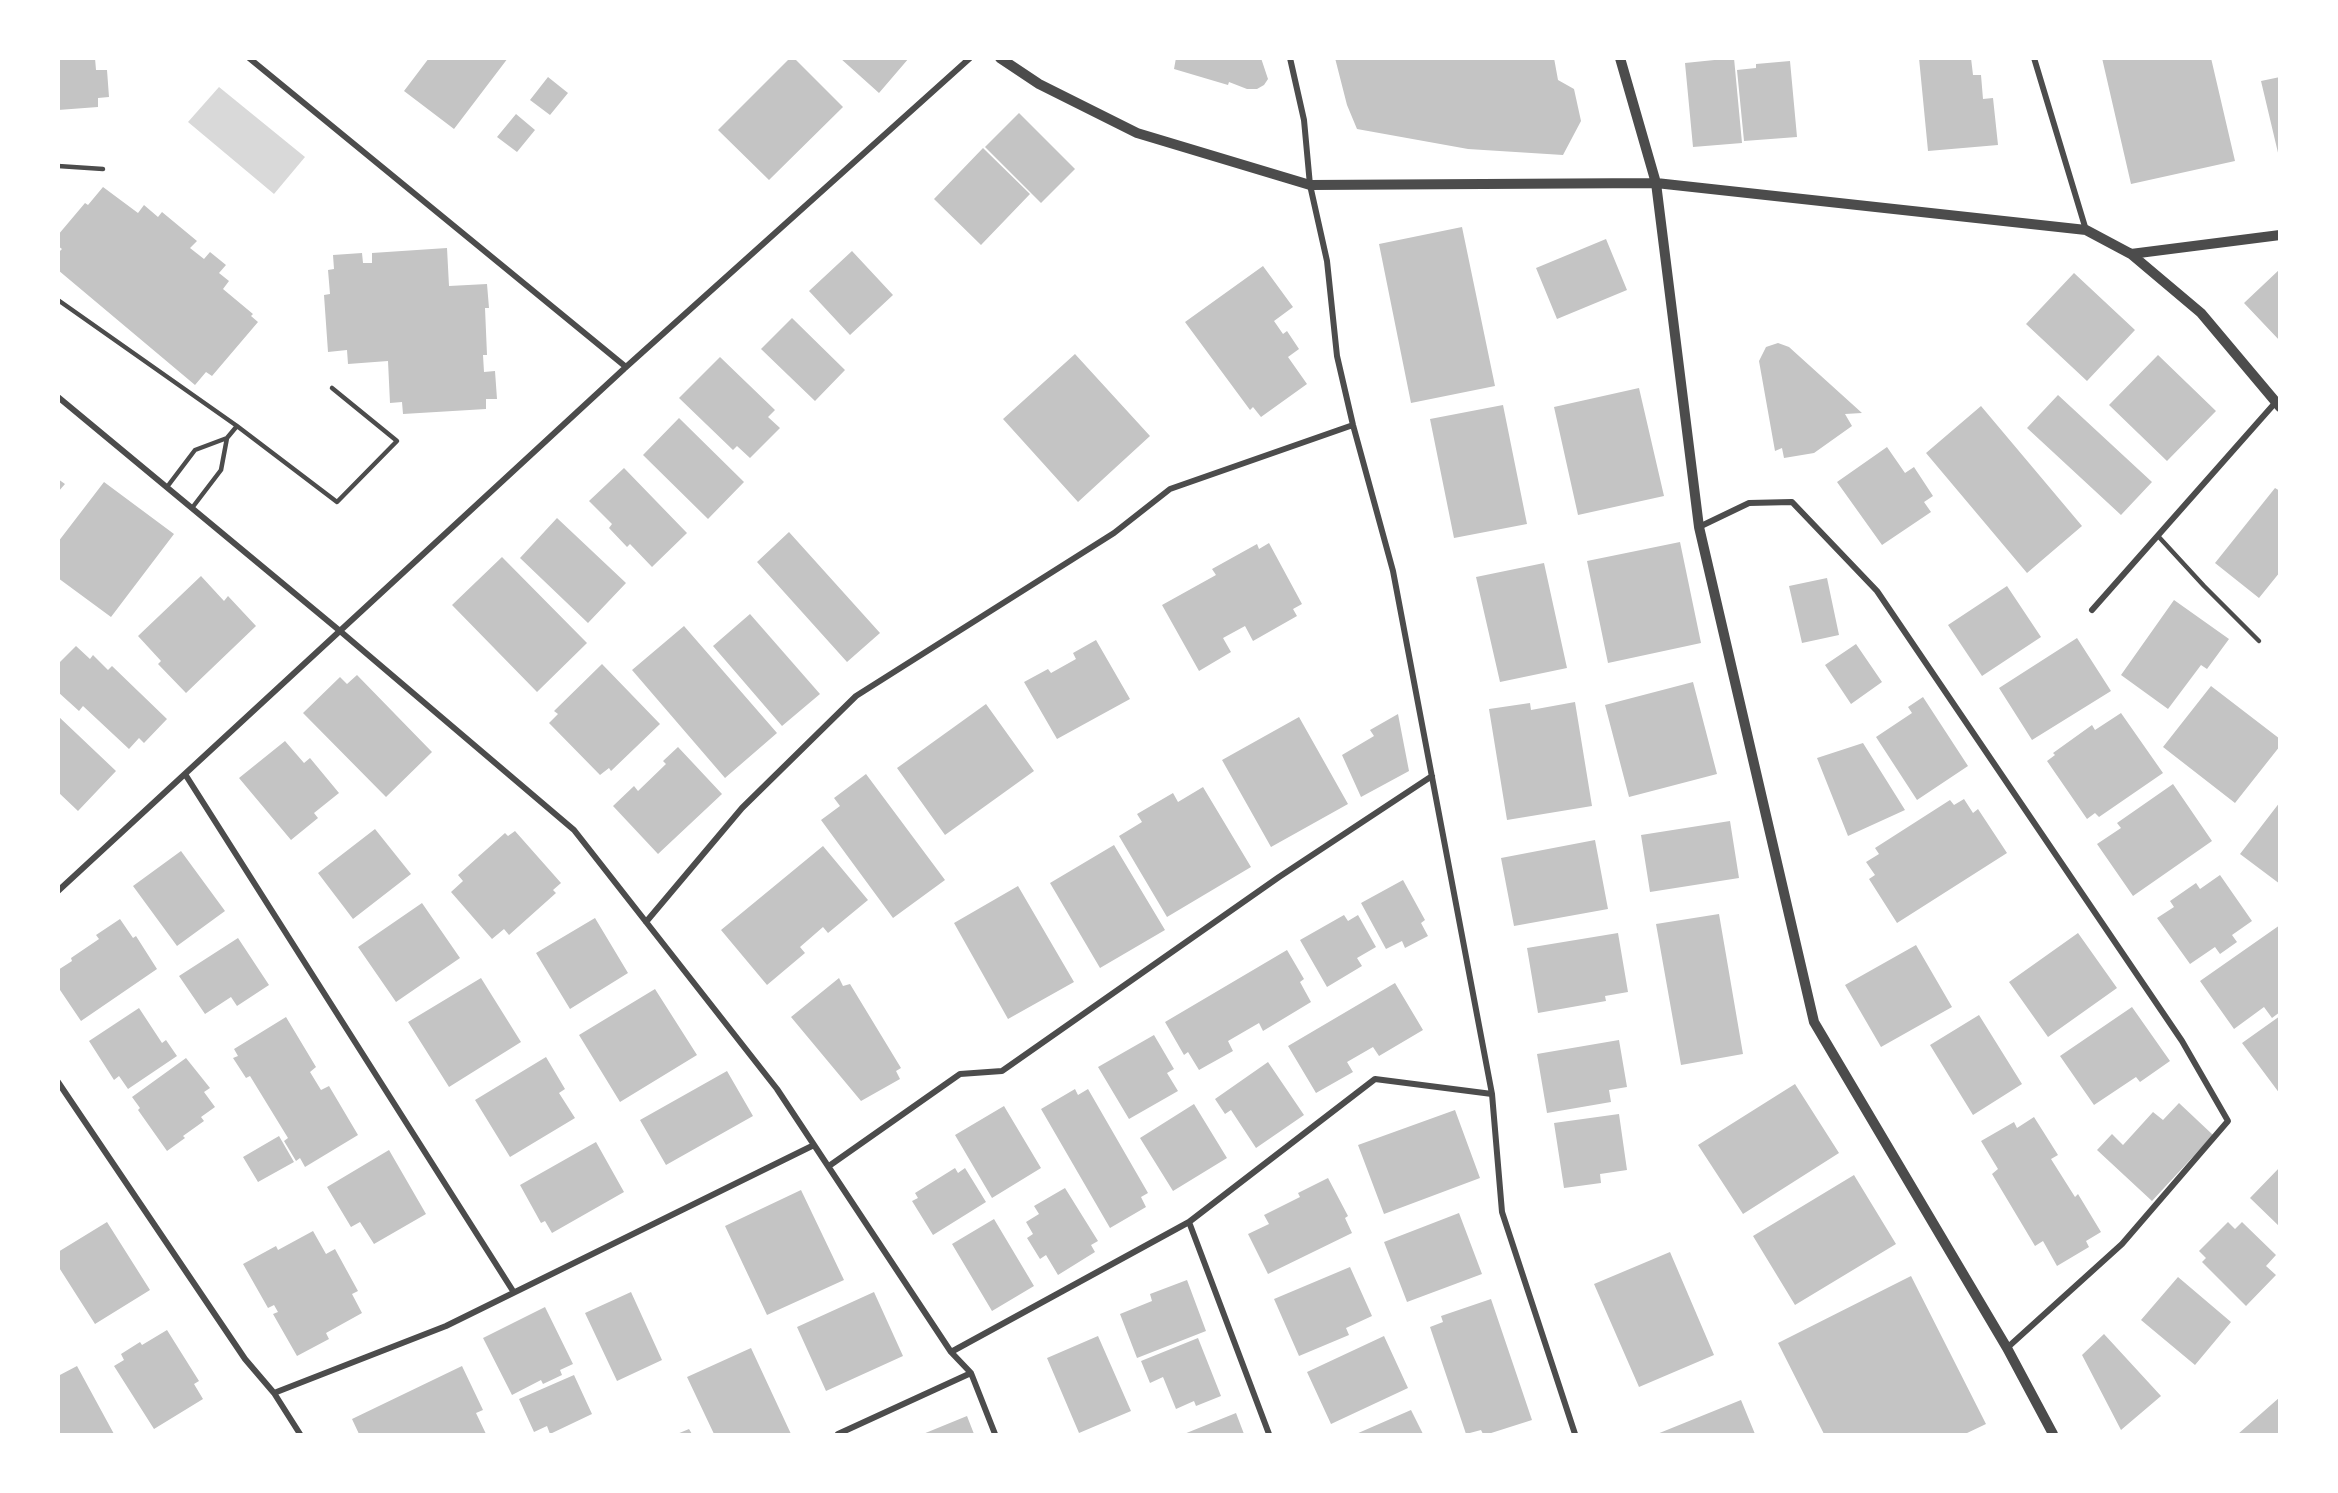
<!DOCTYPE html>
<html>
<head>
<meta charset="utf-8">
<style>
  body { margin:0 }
  #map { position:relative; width:2338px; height:1493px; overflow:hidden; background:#fff; font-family:Quicksand,sans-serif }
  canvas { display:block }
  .frame { position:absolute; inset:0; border:60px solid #fff; pointer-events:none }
</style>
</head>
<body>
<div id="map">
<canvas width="2338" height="1493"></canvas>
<div class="frame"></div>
</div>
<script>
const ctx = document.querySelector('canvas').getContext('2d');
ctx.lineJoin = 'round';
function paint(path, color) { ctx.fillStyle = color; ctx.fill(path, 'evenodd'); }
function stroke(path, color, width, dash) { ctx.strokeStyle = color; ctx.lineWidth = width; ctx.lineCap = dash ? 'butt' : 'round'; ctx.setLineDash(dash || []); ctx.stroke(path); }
paint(new Path2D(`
  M219 87 305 157 274 194 188 122Z`), '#d9d9d9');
paint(new Path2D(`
  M58 58H95L96 70H107L109 97 98 98V107L58 110Z
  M429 58H508L454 129 404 91Z
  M790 58H794L843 107 769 180 718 130Z
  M840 58H909L879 93Z
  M1176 58H1261L1268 79 1264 85 1257 89H1247L1229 82 1228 85 1174 69Z
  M1335 58H1554L1558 80 1574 89 1581 121 1563 155 1468 149 1357 129 1347 105Z
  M1734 58 1742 143 1693 147 1685 63Z
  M1919 58H1971L1973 75H1981L1983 99 1993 98 1998 145 1928 151Z
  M2102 58H2211L2235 161 2131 184Z
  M1790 61 1797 137 1744 141 1737 70 1756 68V64Z
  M548 77 568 93 550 115 530 100Z
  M2280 77V157H2279L2261 81Z
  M1019 113 1075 169 1041 203 985 147Z
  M516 114 535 130 517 152 497 137Z
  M983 148 1030 194 981 245 934 199Z
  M103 187 138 213 144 205 158 217 162 212 197 241 190 248 204 259 210 252 226 265 219 273 229 281 223 289 253 314 251 316 258 322 212 376 206 372 195 385 58 270V253L62 249 58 246V235L85 203 88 205Z
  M1462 227 1495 386 1411 403 1379 244Z
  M1606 239 1627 290 1557 319 1536 268Z
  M447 248 449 286 487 284 489 308H485L487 355H483L484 372 495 371 497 399H486V409L403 414 402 402 390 403 388 361 348 364 347 350 328 352 324 295 330 294 328 270 334 269 333 255 362 253 363 263H372V253Z
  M852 251 893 295 850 335 809 291Z
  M1263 266 1293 307 1274 321 1283 334 1287 331 1299 349 1288 357 1307 384 1261 417 1253 407 1250 410 1185 322Z
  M2280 269V341L2244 303Z
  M2074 273 2135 330 2087 381 2026 324Z
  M792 318 845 370 815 401 761 349Z
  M1778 343 1789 347 1862 413 1845 414 1852 426 1814 453 1784 458 1782 448 1775 451 1759 361 1766 347Z
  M1075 354 1150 436 1078 502 1003 419Z
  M2158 355 2216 411 2167 461 2109 405Z
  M720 357 775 410 768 417 780 428 750 458 737 446 733 450 679 398Z
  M1639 388 1664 496 1578 515 1554 407Z
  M2058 395 2152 482 2121 515 2027 428Z
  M1503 405 1527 524 1454 538 1430 419Z
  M1981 406 2082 526 2027 573 1926 453Z
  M679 418 744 482 708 519 643 455Z
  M1887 447 1905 473 1914 467 1933 496 1924 502 1931 512 1882 545 1837 482Z
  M624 468 687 533 652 567 630 544 627 547 609 528 612 524 589 501Z
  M58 479 65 484 58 492Z
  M104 482 174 534 111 617 58 578V542Z
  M2275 488 2280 491V572L2259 598 2215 563Z
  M557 518 626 583 588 623 520 558Z
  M789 532 880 633 847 662 757 562Z
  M1680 542 1701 643 1608 663 1587 561Z
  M1269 543 1302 604 1293 609 1297 616 1253 641 1245 626 1223 638 1231 652 1199 671 1162 605 1216 575 1212 569 1257 544 1259 549Z
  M502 557 587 643 537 692 452 605Z
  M1544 563 1567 668 1500 682 1476 577Z
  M201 576 224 601 228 596 256 626 186 693 158 664 161 661 138 636Z
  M1827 578 1839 635 1802 643 1789 586Z
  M2007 586 2041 637 1982 676 1948 625Z
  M2174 600 2229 639 2207 669 2201 665 2168 709 2121 675Z
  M750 614 820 694 782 726 713 646Z
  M684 626 777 733 725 778 632 670Z
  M2077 638 2111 691 2032 740 1999 688Z
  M1096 640 1130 699 1057 739 1024 682 1048 669 1051 673 1076 659 1073 653Z
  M1856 644 1882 682 1851 704 1825 665Z
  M76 646 90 659 93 655 108 670 112 666 167 719 144 743 139 738 129 749 83 706 79 711 58 692V664Z
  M602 664 660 724 611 771 609 768 600 775 549 723 558 714 554 711Z
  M357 675 432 752 386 797 303 713 340 677 347 684Z
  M1693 682 1717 774 1629 797 1605 705Z
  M2211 686 2280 739V746L2235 803 2163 747Z
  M1923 697 1968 766 1917 800 1876 737 1912 713 1908 707Z
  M1575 702 1592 806 1507 820 1489 709 1530 703 1531 710Z
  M986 704 1034 771 945 835 897 768Z
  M2121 713 2163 773 2099 817 2095 813 2087 819 2047 761 2055 755 2053 753 2092 725 2095 730Z
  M1398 714 1409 771 1361 797 1342 755 1374 736 1370 730Z
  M58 716 116 771 78 811 58 792Z
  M1299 717 1348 804 1271 847 1222 760Z
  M285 741 304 763 310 758 339 793 314 813 318 818 291 840 239 778Z
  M1863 743 1905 810 1848 836 1817 758Z
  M678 747 722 794 658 854 613 806 634 786 638 791 666 764 663 761Z
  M866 774 945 880 893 918 821 820 840 806 834 798Z
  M2173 784 2212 841 2133 896 2097 844 2121 828 2117 823Z
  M1203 787 1251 867 1167 917 1119 836 1142 822 1137 814 1173 793 1178 802Z
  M1964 799 1973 813 1978 809 2007 853 1897 923 1869 879 1875 875 1866 862 1879 854 1875 848 1950 800 1954 805Z
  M2280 802V884L2240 854Z
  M1730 821 1739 878 1650 892 1641 835Z
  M375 829 411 874 353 919 318 873Z
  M515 831 561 883 553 890 556 893 509 935 504 929 492 939 451 892 463 881 458 875 505 833 508 836Z
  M1595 840 1608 909 1514 926 1501 858Z
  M1114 845 1165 930 1100 968 1050 883Z
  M823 846 868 900 828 933 823 927 800 947 805 953 767 985 721 930Z
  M181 851 225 911 177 946 133 886Z
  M2220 875 2252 921 2232 935 2237 942 2220 954 2215 947 2190 964 2157 918 2174 907 2170 901 2196 883 2200 889Z
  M1403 880 1425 920 1421 923 1428 936 1405 948 1402 941 1386 949 1361 903Z
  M1018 886 1074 982 1008 1019 954 923Z
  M422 903 460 958 396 1002 358 947Z
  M1719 914 1743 1054 1681 1065 1656 924Z
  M1344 915 1348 921 1358 915 1376 947 1357 958 1362 966 1327 987 1300 940Z
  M595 918 628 973 570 1009 536 953Z
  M120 919 133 938 136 936 157 969 81 1021 58 987V970L72 961 71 958 99 939 96 935Z
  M2280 925V1012L2272 1018 2264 1007 2234 1029 2200 981Z
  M1618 933 1628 992 1605 996 1606 1001 1538 1013 1527 948Z
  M2078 933 2117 988 2048 1037 2009 982Z
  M238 938 269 985 237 1006 231 997 205 1014 179 976Z
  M1916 945 1952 1007 1881 1047 1845 985Z
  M1287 950 1304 979 1300 982 1311 1002 1263 1031 1259 1023 1228 1041 1233 1051 1199 1070 1188 1052 1184 1055 1165 1022Z
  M481 978 521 1042 449 1087 408 1022Z
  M839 978 843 986 850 984 901 1068 896 1071 900 1079 861 1101 791 1017Z
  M1395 983 1423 1030 1379 1056 1373 1047 1347 1062 1353 1072 1316 1093 1288 1046Z
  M655 989 697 1055 620 1102 579 1035Z
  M2132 1007 2170 1061 2140 1082 2136 1077 2094 1105 2060 1056Z
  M139 1008 162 1043 166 1040 177 1056 128 1089 119 1076 114 1080 89 1041Z
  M1979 1015 2022 1084 1973 1115 1930 1045Z
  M2280 1016V1094L2242 1043Z
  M286 1017 316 1067 310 1072 321 1090 329 1086 358 1135 305 1167 300 1158 296 1161 284 1141 288 1138 250 1076 246 1078 233 1058 238 1056 234 1049Z
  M1154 1035 1174 1069 1167 1073 1178 1091 1129 1119 1098 1067Z
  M1619 1040 1627 1087 1609 1090 1611 1102 1547 1113 1537 1054Z
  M546 1057 565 1089 559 1093 575 1118 510 1157 475 1100Z
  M186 1058 210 1088 204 1092 215 1107 201 1117 204 1121 183 1136 185 1138 167 1151 138 1110 140 1108 132 1097Z
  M1268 1062 1304 1115 1256 1148 1231 1110 1225 1114 1215 1099Z
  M727 1071 753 1116 666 1165 640 1120Z
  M1795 1084 1839 1153 1743 1214 1698 1145Z
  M1075 1089 1078 1095 1088 1089 1148 1193 1141 1197 1146 1207 1110 1228 1041 1109Z
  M2179 1103 2213 1135 2152 1201 2097 1150 2112 1134 2123 1145 2153 1112 2163 1120Z
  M1194 1104 1227 1158 1173 1191 1140 1138Z
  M1004 1106 1041 1168 992 1198 955 1135Z
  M1455 1110 1480 1178 1384 1214 1358 1145Z
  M1619 1114 1627 1170 1600 1174 1601 1183 1564 1188 1554 1123Z
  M2034 1117 2058 1155 2051 1159 2075 1197 2078 1194 2101 1232 2086 1241 2089 1247 2057 1266 2043 1241 2035 1246 1992 1174 1998 1169 1981 1141 2014 1122 2017 1128Z
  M279 1136 294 1162 258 1182 243 1157Z
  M596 1142 624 1192 552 1233 545 1221 541 1223 520 1185Z
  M389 1150 426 1214 374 1244 360 1222 351 1227 327 1187Z
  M2280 1167V1227L2250 1198Z
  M955 1168 958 1173 965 1168 986 1202 933 1235 912 1201 918 1198 915 1193Z
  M1854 1175 1896 1244 1795 1305 1753 1236Z
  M1328 1178 1348 1216 1345 1218 1352 1233 1268 1274 1248 1234 1269 1224 1264 1215 1300 1197 1298 1193Z
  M1065 1188 1098 1241 1091 1245 1095 1252 1058 1275 1046 1255 1040 1259 1027 1238 1033 1234 1026 1222 1039 1214 1034 1206Z
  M801 1190 844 1280 767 1315 725 1226Z
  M1459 1213 1482 1274 1407 1302 1384 1242Z
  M994 1219 1034 1286 992 1311 952 1244Z
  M107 1222 150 1290 95 1324 58 1266V1252Z
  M2228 1222 2235 1229 2242 1222 2276 1255 2266 1266 2276 1275 2246 1306 2202 1262 2206 1258 2199 1251Z
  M313 1231 326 1254 335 1249 358 1291 352 1294 362 1313 326 1333 329 1339 297 1356 273 1314 278 1312 274 1305 268 1308 243 1264 276 1246 278 1250Z
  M1670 1252 1714 1355 1639 1387 1594 1284Z
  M1350 1267 1372 1316 1346 1328 1349 1335 1299 1356 1274 1299Z
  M1911 1276 1986 1424 1965 1434H1824L1778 1343Z
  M2178 1277 2231 1322 2195 1365 2141 1320Z
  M1187 1280 1206 1331 1137 1358 1120 1314 1152 1301 1150 1294Z
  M631 1292 662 1360 617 1381 585 1313Z
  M874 1292 903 1356 826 1391 797 1327Z
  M1491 1299 1532 1420 1488 1434H1483L1481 1430 1466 1434 1430 1327 1443 1322 1441 1316Z
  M545 1307 573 1364 560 1370 562 1375 543 1384 541 1380 512 1395 483 1338Z
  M167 1330 199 1381 194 1384 203 1399 154 1429 114 1366 124 1360 121 1354 140 1342 142 1345Z
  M2104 1334 2161 1396 2121 1430 2082 1355Z
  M1098 1336 1131 1411 1079 1433 1047 1358Z
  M1384 1336 1408 1388 1331 1424 1307 1372Z
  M1198 1338 1221 1396 1196 1406 1194 1401 1176 1409 1163 1377 1150 1383 1141 1361Z
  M751 1348 791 1434H714L687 1377Z
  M77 1366 114 1434H58V1376Z
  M462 1366 483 1410 476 1413 486 1434H359L352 1419Z
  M574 1375 592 1414 550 1434 547 1426 534 1432 519 1399Z
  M2280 1397V1434H2238Z
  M1741 1400 1755 1434H1657Z
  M1411 1410 1423 1434H1356Z
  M1236 1413 1244 1434H1184Z
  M967 1416 974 1434H923Z
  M689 1429 692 1434H677Z`), '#c4c4c4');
stroke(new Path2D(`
  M58 166 103 169
  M58 300 237 426 337 502 397 441 332 388
  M167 487 195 450 227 438
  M192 508 221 470 227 438 237 426
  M2158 536 2204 586 2259 641`), '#4c4c4c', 4.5);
stroke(new Path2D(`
  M249 58 626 367
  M1290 58 1304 120 1310 185 1327 261 1337 356 1353 425 1393 571 1492 1094 1502 1212 1575 1434
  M2034 58 2086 230
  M58 397 340 631 574 830 777 1089 951 1352 971 1373 995 1434
  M1699 527 1749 503 1792 502 1877 591 2182 1041 2228 1121 2122 1244 2007 1348
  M2092 610 2275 403
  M185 774 513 1291
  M58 891 626 367 970 58
  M646 922 742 808 856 696 1114 533 1170 489 1353 425
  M58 1082 245 1359 274 1393 300 1434
  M829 1166 960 1074 1002 1071 1279 877 1432 776
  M1189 1222 1269 1434
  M951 1352 1189 1222 1375 1079 1492 1094
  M274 1393 446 1326 814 1145
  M838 1434 971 1373`), '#4c4c4c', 6);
stroke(new Path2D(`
  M1000 58 1039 84 1137 133 1310 185 1656 183 2086 230 2131 254 2280 235
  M1620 58 1656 183 1699 527 1814 1022 2007 1348 2053 1434
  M2131 254 2201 313 2280 407`), '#4c4c4c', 10);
</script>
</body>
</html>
